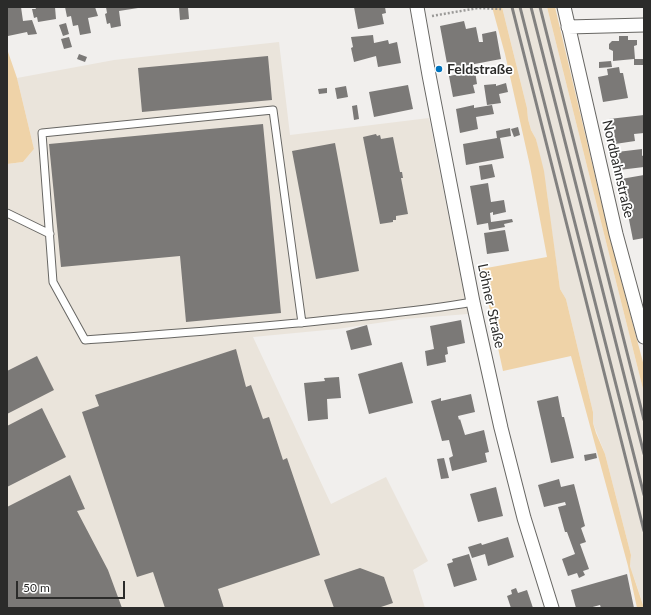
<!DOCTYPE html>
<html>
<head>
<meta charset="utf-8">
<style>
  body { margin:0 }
  #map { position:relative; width:651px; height:615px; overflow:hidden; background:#f1efed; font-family:Lato,sans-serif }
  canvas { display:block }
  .frame { position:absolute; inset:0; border:8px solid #2b2b2a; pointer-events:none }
  .scale { position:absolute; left:16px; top:581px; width:109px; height:18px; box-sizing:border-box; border:2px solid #2b2b2a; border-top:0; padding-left:5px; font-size:12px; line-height:14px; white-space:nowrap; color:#2b2b2a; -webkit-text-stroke:3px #fff; paint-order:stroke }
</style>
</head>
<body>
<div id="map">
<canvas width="651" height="615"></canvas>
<div class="frame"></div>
<div class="scale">50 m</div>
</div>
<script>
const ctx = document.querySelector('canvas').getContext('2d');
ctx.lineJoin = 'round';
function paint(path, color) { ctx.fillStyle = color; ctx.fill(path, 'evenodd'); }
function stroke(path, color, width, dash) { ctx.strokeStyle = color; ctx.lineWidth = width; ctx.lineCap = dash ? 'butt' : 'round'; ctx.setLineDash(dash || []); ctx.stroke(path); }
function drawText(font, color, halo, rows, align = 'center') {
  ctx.font = font + ' Lato,sans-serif'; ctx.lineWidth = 3.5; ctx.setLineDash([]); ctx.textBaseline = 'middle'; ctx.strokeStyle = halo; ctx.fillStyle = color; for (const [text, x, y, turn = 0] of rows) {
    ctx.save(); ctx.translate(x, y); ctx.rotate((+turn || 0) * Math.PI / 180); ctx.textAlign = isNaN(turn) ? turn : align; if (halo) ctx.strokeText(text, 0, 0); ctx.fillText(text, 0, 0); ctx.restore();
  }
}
paint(new Path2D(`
  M502 7H547L644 393V607L630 566 631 555 605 454 593 423V412L566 299 560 289 548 204 547 193 536 139 531 130 528 119 527 108Z
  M279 42 290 135 429 118 468 314 405 319 337 329 253 337 331 504 386 477 428 561 413 570 425 608H7V164L23 162 34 149 17 78 114 60Z`), '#eae4db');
paint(new Path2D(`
  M492 7H502L527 108 528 119 531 130 536 139 544 171 560 289 566 299 593 412V423L596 433 605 454 631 555 630 566 644 608H637L628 566 571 356 503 371 481 269 547 257 530 166 505 54Z
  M547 7H555L609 235 644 366V393Z
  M7 49 17 78 34 149 23 162 7 164Z`), '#efd3a8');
paint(new Path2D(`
  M12 7H21L23 21 32 20 37 34 28 35 27 32 8 36 7 29V8Z
  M35 7H55L56 19 38 22 37 17 34 18 32 9H36Z
  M65 7H95L98 16 88 18 91 33 80 35 78 25 73 26 71 16 67 17Z
  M106 7H138V8L119 11 121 26 111 28 110 23 107 24 105 14 107 13Z
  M179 7H188L189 19 180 20Z
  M354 7H385L386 13 382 14 384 24 358 29Z
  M464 21 466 29 476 27 479 42H483L482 34 496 31 501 59 448 69 440 26Z
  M66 23 69 34 63 36 59 25Z
  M373 35 374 43 388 40 389 44 397 42 401 63 378 67 376 56 354 62 351 48 353 47 351 37Z
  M619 36H628V40H637V45L634 46 635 59H644V65H634V59L613 61V51L609 49V44L612 41H619Z
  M69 37 72 47 64 49 61 39Z
  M79 54 87 57 85 62 77 59Z
  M268 56 272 100 142 112 138 68Z
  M611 61 612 67 599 68V62Z
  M619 67 620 73H623L628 98 603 102 598 77 608 75 607 69Z
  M475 71 477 84 473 85 475 93 453 97 449 76Z
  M506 83 508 92 499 94 501 103 487 105 484 85 496 84V86Z
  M408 85 413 109 374 117 369 92Z
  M346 86 348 97 337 99 335 88Z
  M327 88V93L319 94 318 89Z
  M357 105 359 119 354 120 352 106Z
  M474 105V108L492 105 494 114 476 117 478 129 460 133 456 109Z
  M644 115V133L634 134 635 141 615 144 614 129H610L609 119Z
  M263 124 281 313 186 322 180 256 61 267 49 144Z
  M518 127 520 135 514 137 511 129Z
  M510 128 511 136 500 138 504 158 466 165 463 144 497 138 496 131Z
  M376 134 377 136 380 135 381 139 393 137 400 172H402L403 178H401L408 214 396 216V220H393V222L380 224 363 137Z
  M335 143 359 271 316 279 292 151Z
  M642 149V156L644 155V167L619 170 617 152Z
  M492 164 495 177 481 180 479 166Z
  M644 175V238L633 240 621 179Z
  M488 183 491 202 504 200 506 212 493 215V212L490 213 491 222 512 219 513 222 504 224 505 227 489 230 488 223 477 225 470 186Z
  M505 230 509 251 487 254 484 233Z
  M461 320 465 343 447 347 448 354 445 355 446 362 427 366 425 351 434 349 430 326Z
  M367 325 372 345 351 350 346 331Z
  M236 349 246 387 251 385 263 419 269 417 283 460 287 458 320 555 218 589 224 608H165L153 572 137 577 82 412 99 406 95 395Z
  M37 356 54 390 7 414V371Z
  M402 362 413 403 369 414 358 374Z
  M339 377 341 398 327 399 328 419 308 421 304 383 325 381 324 378Z
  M471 394 475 412 458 416 459 420 460 419 465 435 484 430 489 452 485 453 487 462 452 471 449 458 453 456 449 440 442 441 431 401 441 398V401Z
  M558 396 562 417H564L574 458 551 463 537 401Z
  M42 408 66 457 7 487V426Z
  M596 453 597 458 585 461 584 455Z
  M444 458 449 478 441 479 437 459Z
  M70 475 85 509 77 511 108 570 122 608H7V507Z
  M559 479 561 487 574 484 585 526 581 528 586 542 580 544 589 569 583 571 585 575 579 578 577 573 568 576 562 559 575 554 567 532H565L558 507 566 505 565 502 544 507 538 485Z
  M496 487 503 516 478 522 470 494Z
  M508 537 514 557 488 566 485 554 472 558 468 547 481 543 482 545Z
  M469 554 477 580 454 587 447 564 453 562 452 559Z
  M360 568 384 577 393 603 378 608H334L324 580Z
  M627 574 634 608H601L600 605 589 608H576L571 590Z
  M516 588 518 593 527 590 533 608H511L507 596 512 594 511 590Z`), '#7b7977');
const lane = new Path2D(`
  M7 213 50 234
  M302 323 273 110 42 133 53 282 85 340C169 334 254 328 338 319 383 314 428 310 473 302`);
const street = new Path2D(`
  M417 7 429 75 473 302 501 428 524 518 552 608
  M564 7 616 234 644 337
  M568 27 644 25`);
stroke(lane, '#676663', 9);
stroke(street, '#676663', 15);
stroke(new Path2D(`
  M432 16 478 8 501 9`), '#9b9a98', 2.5, [2, 2]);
stroke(lane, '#fff', 7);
stroke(street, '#fff', 13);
stroke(new Path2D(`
  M512 7 644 531
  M520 7 644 495
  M531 7 644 454
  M540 7 644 420`), '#828180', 3);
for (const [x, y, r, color] of [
  [439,69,4,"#0074be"]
]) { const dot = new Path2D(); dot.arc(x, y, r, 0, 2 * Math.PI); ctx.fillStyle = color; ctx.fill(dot); stroke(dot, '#fff', 1.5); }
drawText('bold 14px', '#2b2b2a', '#fff', [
  ["Feldstraße",447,69]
], 'left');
drawText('14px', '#2b2b2a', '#fff', [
  ["Nordbahnstraße",618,169,77],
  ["Löhner Straße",491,306,78]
]);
</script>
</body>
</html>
